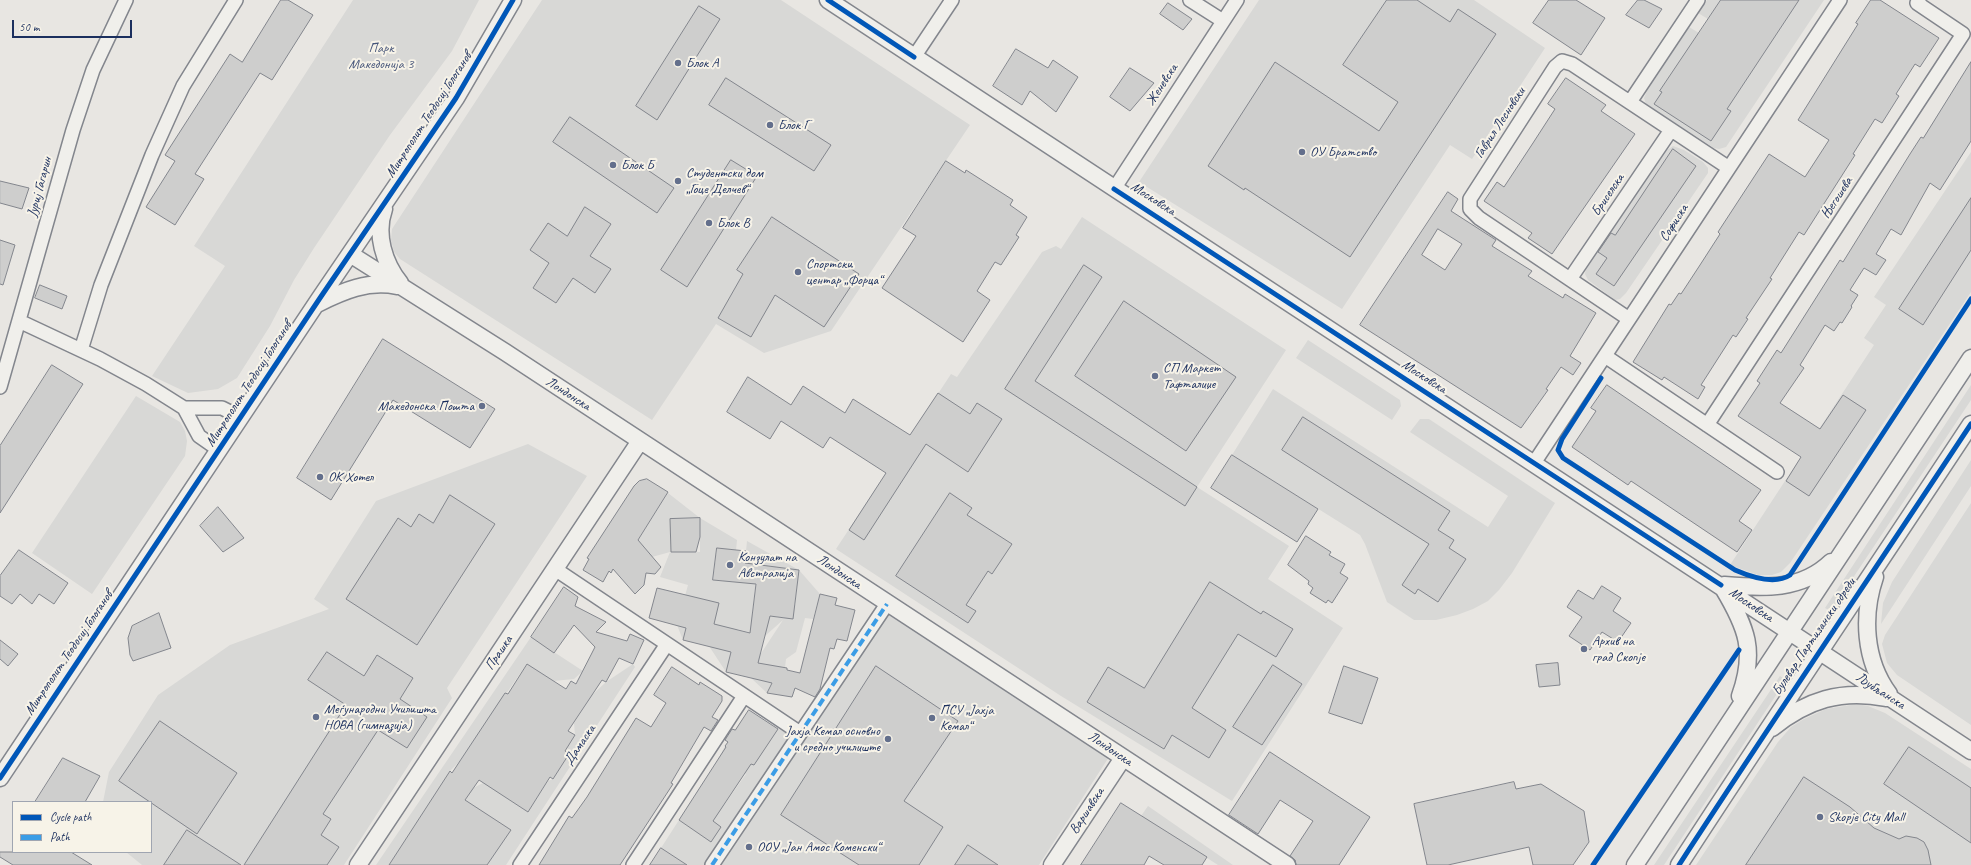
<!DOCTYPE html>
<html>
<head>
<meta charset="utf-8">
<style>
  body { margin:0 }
  #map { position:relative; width:1971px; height:865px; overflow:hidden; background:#e8e6e2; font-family:Caveat,sans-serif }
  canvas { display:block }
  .legend { position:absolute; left:12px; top:801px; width:140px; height:52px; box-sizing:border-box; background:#f7f3e8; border:1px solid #9fa5b1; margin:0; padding:5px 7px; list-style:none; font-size:12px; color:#1b2f5e }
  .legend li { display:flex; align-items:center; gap:8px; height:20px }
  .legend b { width:20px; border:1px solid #9fa5b1 }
  .scale { position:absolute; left:12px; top:20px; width:120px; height:18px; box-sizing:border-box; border:2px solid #1b2f5e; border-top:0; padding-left:5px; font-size:12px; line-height:14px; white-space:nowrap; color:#1b2f5e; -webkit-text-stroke:3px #f7f3e8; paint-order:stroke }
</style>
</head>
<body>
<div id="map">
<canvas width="1971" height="865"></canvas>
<ul class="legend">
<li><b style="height:5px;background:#0057b8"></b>Cycle path</li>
<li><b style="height:5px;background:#3b9de6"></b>Path</li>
</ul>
<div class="scale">50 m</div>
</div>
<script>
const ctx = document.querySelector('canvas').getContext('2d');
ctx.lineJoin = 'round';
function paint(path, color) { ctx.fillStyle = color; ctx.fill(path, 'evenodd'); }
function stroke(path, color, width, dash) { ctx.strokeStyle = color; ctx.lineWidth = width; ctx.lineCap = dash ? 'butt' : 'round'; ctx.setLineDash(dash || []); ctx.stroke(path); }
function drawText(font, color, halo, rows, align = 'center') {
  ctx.font = font + ' Caveat,sans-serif'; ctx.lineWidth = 4; ctx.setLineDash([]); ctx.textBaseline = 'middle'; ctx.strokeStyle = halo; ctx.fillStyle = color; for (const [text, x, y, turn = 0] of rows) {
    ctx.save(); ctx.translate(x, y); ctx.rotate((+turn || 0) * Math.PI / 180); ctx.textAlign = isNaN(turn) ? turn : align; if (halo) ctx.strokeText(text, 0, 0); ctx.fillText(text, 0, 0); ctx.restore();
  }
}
paint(new Path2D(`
  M353 0H479L452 51 390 135 314 248 294 280 270 326 237 378 218 389 188 393 152 376 225 266 194 246Z
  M542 0H781L970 125 831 331 764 353 716 324 652 420 400 259 394 252 391 240 392 229Z
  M1259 0H1474L1545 48 1472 159 1450 145 1342 309 1139 182Z
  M1707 0H1721L1708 19 1698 13Z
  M1799 0H1824L1726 147 1719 149 1714 148 1646 104 1644 98 1647 91 1689 27 1699 33 1706 87 1731 103 1765 51 1740 34 1742 31 1768 47Z
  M1673 146 1684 150 1703 162 1708 168V173L1626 293 1620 299 1615 300 1588 280 1585 274 1586 267 1664 152Z
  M1971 152V292L1790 563 1781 572 1772 575H1758L1730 565 1874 345 1864 338 1886 305 1874 297Z
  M1082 217 1286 350 1197 487 1289 546 1268 579 1343 628 1232 801 1061 696 836 549 951 374 957 377 1042 252 1056 246 1061 249Z
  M1308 340 1400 400 1401 406 1392 420 1296 358Z
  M1971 385V400L1831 611 1825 608Z
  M1273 389 1488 527 1508 496 1410 432 1420 419H1429L1555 503 1512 573 1499 590 1488 601 1473 609 1457 615 1436 620H1414L1387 602 1365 544 1360 535 1232 455Z
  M136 396 180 422 185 431 187 441 185 456 92 594 32 553Z
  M528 444 587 476 447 688 452 698 344 865H142L126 852H151V802H103L109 772 158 695 230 645 329 609 314 599 376 501Z
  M1971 460V486L1881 624 1883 603 1892 582Z
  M668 493 700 518 737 540 736 550 717 548 713 580 743 582 747 541 799 570 820 594 813 619 805 618 796 652 786 659 785 668 778 667 767 693 751 678 754 664 783 620 765 636 737 629 726 672 709 646 693 597 683 640 677 625 688 585 660 577 670 552 652 557 637 542ZM670 519H700V552H671ZM758 565 799 570 795 605 786 604 784 618 752 614Z
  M1971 503V725L1897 675 1887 663 1882 644 1885 635Z
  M885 610 1109 757 1039 865H718Z
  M531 637 583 671 574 679 553 681 526 665 460 761 450 771 389 865H376Z
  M633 664 635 667 506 865H487L511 830 464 801 473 788 489 780 497 791 528 812 548 781 553 779 569 754 567 747 575 735 574 723 592 695 606 682Z
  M1780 676 1786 680 1664 865H1654Z
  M1857 704 1868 706 1885 713 1971 769V865H1696L1778 742 1791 727 1804 719 1826 709Z
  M778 729 797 737 712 865H687L661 848 679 820 711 841 689 806 699 789 724 805 746 774 718 759 725 746 753 765Z
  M1148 806 1233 865H1218L1141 816Z`), '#d8d8d6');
const building = new Path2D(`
  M281 0H288L313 15 272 80 260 73 195 174 204 179 175 225 146 207 175 161 165 155 230 54 242 62Z
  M1387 0H1417L1450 22 1458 9 1496 34 1350 257 1245 188 1244 190 1208 166 1275 62 1379 131 1398 102 1343 65Z
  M1549 0H1576L1605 18 1581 55 1533 23Z
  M1638 0H1644L1662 9 1649 28 1626 15Z
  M1721 0H1799L1727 109 1731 111 1711 141 1654 104 1662 92 1660 91Z
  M1871 0H1880L1939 38 1920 67 1915 64 1896 94 1899 96 1882 123 1875 119 1853 154 1855 155 1804 235 1799 232 1770 278 1772 279 1746 318 1748 319 1736 337 1733 335 1701 385 1705 387 1698 399 1664 377 1662 380 1633 362 1669 304 1671 305 1679 293 1681 294 1700 265 1720 234 1718 232 1769 154 1805 177 1829 140 1798 120 1858 24 1856 23Z
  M1168 3 1192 19 1183 30 1160 14Z
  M699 6 720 19 657 120 636 106Z
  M1016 49 1048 68 1053 60 1078 77 1056 112 1030 91 1022 105 993 86Z
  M1971 62V141L1940 190 1930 183 1901 235 1891 229 1876 254 1886 260 1876 275 1864 268 1850 290 1858 295 1851 306 1852 307 1842 323 1840 322 1834 331 1825 325 1800 365 1804 368 1780 403 1820 429 1843 395 1866 410 1809 496 1786 481 1801 457 1738 416 1760 383 1757 381 1777 350 1781 353 1840 260 1843 262 1910 154 1921 137 1923 138Z
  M1130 68 1154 83 1130 111 1110 97Z
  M726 78 831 145 814 171 709 105Z
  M1566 78 1606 105 1601 111 1635 134 1552 254 1528 238 1532 233 1484 201 1497 182 1504 187 1533 143 1555 109 1548 104Z
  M570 117 674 188 657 213 553 142Z
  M1673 149 1696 166 1614 286 1596 274 1607 258 1598 252 1611 233 1615 235Z
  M731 160 757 176 687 287 661 270Z
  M946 161 965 173 966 170 1013 200 1010 205 1027 217 1016 235 1019 237 1001 265 995 262 977 291 990 300 963 342 882 288 916 236 903 228Z
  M0 181 29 188 22 209 0 203Z
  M1448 192 1458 199 1451 211 1496 240 1492 246 1532 271 1528 276 1563 298 1565 294 1596 313 1570 356 1581 363 1573 375 1561 367 1546 389 1548 390 1521 428 1360 325ZM1438 229 1462 244 1445 270 1422 255Z
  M1971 198V250L1923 325 1899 309Z
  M585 207 611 224 590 256 611 269 595 293 573 278 556 303 533 288 549 263 530 250 548 223 567 236Z
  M772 217 859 274 824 327 775 295 751 337 718 318 743 274 737 270Z
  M0 240 15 245 3 285 0 284Z
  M1084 265 1102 277 1035 381 1197 487 1185 506 1005 389Z
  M40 285 67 296 62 309 35 298Z
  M1124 301 1236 377 1186 451 1075 376Z
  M383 339 495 409 470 448 393 400 331 500 297 478Z
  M52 365 83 384 0 513V446Z
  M748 377 791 405 803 386 845 413 853 399 910 435 938 393 970 414 977 403 1002 419 968 472 926 444 864 540 849 530 886 473 830 437 823 448 781 421 770 439 727 412Z
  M1607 385 1761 490 1739 521 1752 530 1737 552 1631 481 1628 485 1572 447 1596 411 1591 408Z
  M1303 417 1450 511 1438 530 1454 540 1449 548 1466 559 1438 602 1418 589 1415 594 1402 585 1429 544 1282 450Z
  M1232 455 1318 509 1297 542 1211 488Z
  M647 479 668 492 638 540 661 567 655 574 646 573 644 585 635 594 613 569 611 573 609 571 603 582 583 570 589 559 587 558 634 486 639 481Z
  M950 493 972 508 967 515 1012 544 992 574 988 571 966 605 976 611 968 623 896 576Z
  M450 495 495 524 417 645 346 599 398 518 411 527 419 514 433 523Z
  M218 507 244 538 223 552 200 526Z
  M700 518V537L696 552H671L670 519Z
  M1306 536 1331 552 1329 555 1345 564 1340 573 1348 578 1332 603 1328 600 1326 603 1310 593 1313 588 1308 584 1309 581 1288 565Z
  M717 548 746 551 745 563 799 570 793 619 770 616 758 663 787 668V670L800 673 820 594 837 598 835 605 855 610 847 641 837 639 834 649 830 648 820 689 815 697 795 688 792 697 767 693 772 683 726 672 731 652 683 640 686 628 649 618 657 588 719 603 714 624 750 633 756 584 713 580Z
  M19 550 68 583 54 604 39 594 32 604 20 594 12 604 0 596V576Z
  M1210 582 1261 614 1263 611 1293 629 1276 657 1238 634 1192 708 1226 730 1209 758 1172 735 1164 749 1087 702 1108 667 1144 688Z
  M1602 586 1621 598 1613 611 1631 623 1618 642 1602 632 1590 650 1569 636 1582 617 1567 607 1578 590 1593 599Z
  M564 587 578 597 575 606 606 622 596 632 627 641 630 634 644 640 633 664 619 658 606 682 602 680 568 731 575 735 565 751 569 754 553 779 550 777 528 812 479 780 465 800 511 830 487 865H389L450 771 452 773 505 693 508 694 527 664 566 689 571 681 576 684 595 647 574 625 554 653 531 637Z
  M159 613 171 648 133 661 130 655 128 638 132 626Z
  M0 640 18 654 8 666 0 659Z
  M327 652 364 676 377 655 413 678 400 699 427 717 407 748 378 730 323 814 331 819 321 835 339 847 327 865H244L346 705 308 680Z
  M1558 663 1560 685 1539 687 1536 665Z
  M1273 665 1302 684 1262 745 1233 727Z
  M876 666 958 721 904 801 943 827 919 865H859L781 815Z
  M1344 666 1378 678 1362 724 1329 713Z
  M672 667 699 685 700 682 722 696V701L712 717 718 720 711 731 704 727 671 783 673 784 620 865H539L569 816 572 818 587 797 636 718 651 727 666 703 654 695Z
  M749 710 778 729 754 765 751 764 713 821 721 827 711 842 679 820 726 747 725 746 728 742 725 740 732 729 735 730Z
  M160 721 237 773 197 834 119 781Z
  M1909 747 1971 788V843L1884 784Z
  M1270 752 1370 817 1339 865H1296L1295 860 1290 856 1313 821 1280 800 1258 834 1229 815Z
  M63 758 100 776 85 802H35Z
  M1804 777 1850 807 1874 828 1899 839 1906 836 1917 838 1924 842 1928 850 1931 865H1746Z
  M1514 782 1516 789 1541 784 1584 811 1589 842 1573 865H1533L1529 847 1448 865H1427L1414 804Z
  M1121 803 1207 857 1202 865H1164L1149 856 1144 865H1081Z
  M187 830 241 865H164Z
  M968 845 998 865H955Z
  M661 848 687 865H650Z
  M0 852H71L92 865H13L0 857Z`);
paint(building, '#cececd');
stroke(building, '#83868d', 1);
const minor = new Path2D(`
  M1190 0 1223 21
  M914 57 952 0
  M1630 102 1698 0
  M1114 189 1237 0
  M1570 279 1671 130
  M1629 319 1479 218 1470 209V199L1555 67 1562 61 1572 64 1729 168
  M19 321 100 359 146 384 184 408 199 436 219 450
  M81 350 101 285 152 155 183 86 236 0
  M1605 356 1777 472
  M0 387 73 130 93 70 126 0
  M184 408H222L240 417
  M1707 425 1963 34 1917 3 1919 0
  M1534 463 1840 0
  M555 569 800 733
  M520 865 667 644
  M633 865 744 696
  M712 865 887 604`);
const tertiary = new Path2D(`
  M828 0 1971 751
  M384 209C375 234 384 263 400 283
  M350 254 505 352 1287 865
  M317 304C343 291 368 280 397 286
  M1875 577C1862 615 1864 660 1889 694
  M1724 585C1763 588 1801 591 1831 562
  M1723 588C1747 628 1756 651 1740 696
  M1772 728C1807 700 1841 689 1886 698
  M0 778 320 298 456 98 513 0
  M358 865 640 441
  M1052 865 1123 758
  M1635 865 1971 358
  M1679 865C1775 717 1874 571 1971 424`);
stroke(minor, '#83868d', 16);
stroke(tertiary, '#83868d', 19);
stroke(minor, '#f0efeb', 13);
stroke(tertiary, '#f0efeb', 16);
stroke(new Path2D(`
  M712 865 887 604`), '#3b9de6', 4, [8, 4]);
stroke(new Path2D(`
  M828 0 914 57
  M1114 189 1721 585
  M1601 378 1562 439 1558 450 1563 458 1735 570C1751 577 1775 585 1790 575L1971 299
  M0 778 320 298 456 98 513 0
  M1593 865 1739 650
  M1679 865C1775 717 1874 571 1971 424`), '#0057b8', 5);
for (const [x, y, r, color] of [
  [678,63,4,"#636f8c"],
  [770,125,4,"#636f8c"],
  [1302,152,4,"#636f8c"],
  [613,165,4,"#636f8c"],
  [678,181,4,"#636f8c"],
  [709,223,4,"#636f8c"],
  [798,272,4,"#636f8c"],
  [1155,376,4,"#636f8c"],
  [482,406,4,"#636f8c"],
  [320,477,4,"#636f8c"],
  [730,565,4,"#636f8c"],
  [1584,649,4,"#636f8c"],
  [316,717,4,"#636f8c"],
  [932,718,4,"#636f8c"],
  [888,739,4,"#636f8c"],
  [1820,817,4,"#636f8c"],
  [749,847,4,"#636f8c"]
]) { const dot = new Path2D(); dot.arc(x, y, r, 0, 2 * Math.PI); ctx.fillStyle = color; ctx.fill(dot); stroke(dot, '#f7f3e8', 1.5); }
drawText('14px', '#47567a', '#f7f3e8', [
  ["Парк",381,48],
  ["Македонија 3",381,64]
]);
drawText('14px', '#1b2f5e', '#f7f3e8', [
  ["Блок А",686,63],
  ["Блок Г",778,125],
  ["ОУ Братство",1310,152],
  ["Блок Б",621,165],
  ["Студентски дом",686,173],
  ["„Гоце Делчев“",686,189],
  ["Блок В",717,223],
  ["Спортски",806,264],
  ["центар „Форца“",806,280],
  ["СП Маркет",1163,368],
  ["Тафталиџе",1163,384],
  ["Македонска Пошта",474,406,"right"],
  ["ОК Хотел",328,477],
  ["Конзулат на",738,557],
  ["Австралија",738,573],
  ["Архив на",1592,641],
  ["град Скопје",1592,657],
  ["Меѓународни Училишта",324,709],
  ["НОВА (гимназија)",324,725],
  ["ПСУ „Јахја",940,710],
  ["Кемал“",940,726],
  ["Јахја Кемал основно",880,731,"right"],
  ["и средно училиште",880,747,"right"],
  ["Skopje City Mall",1828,817],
  ["ООУ „Јан Амос Коменски“",757,847]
], 'left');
drawText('14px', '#1b2f5e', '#f7f3e8', [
  ["Женевска",1162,85,-57],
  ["Митрополит Теодосиј Гологанов",429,115,-57],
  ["Гаврил Лесновски",1500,123,-57],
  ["Јуриј Гагарин",40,187,-75],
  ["Бриселска",1608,195,-56],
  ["Његошева",1837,198,-57],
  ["Московска",1153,199,33],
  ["Софиска",1674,223,-57],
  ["Московска",1424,377,33],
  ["Митрополит Теодосиј Гологанов",249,384,-57],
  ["Лондонска",568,394,33],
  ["Лондонска",839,572,34],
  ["Московска",1751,605,34],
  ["Булевар Партизански одреди",1814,637,-56],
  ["Митрополит Теодосиј Гологанов",69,653,-56],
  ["Прашка",499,653,-56],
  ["Љубљанска",1880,691,33],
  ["Дамаска",580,745,-56],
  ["Лондонска",1110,749,34],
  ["Варшавска",1087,811,-57]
]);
</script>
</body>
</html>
